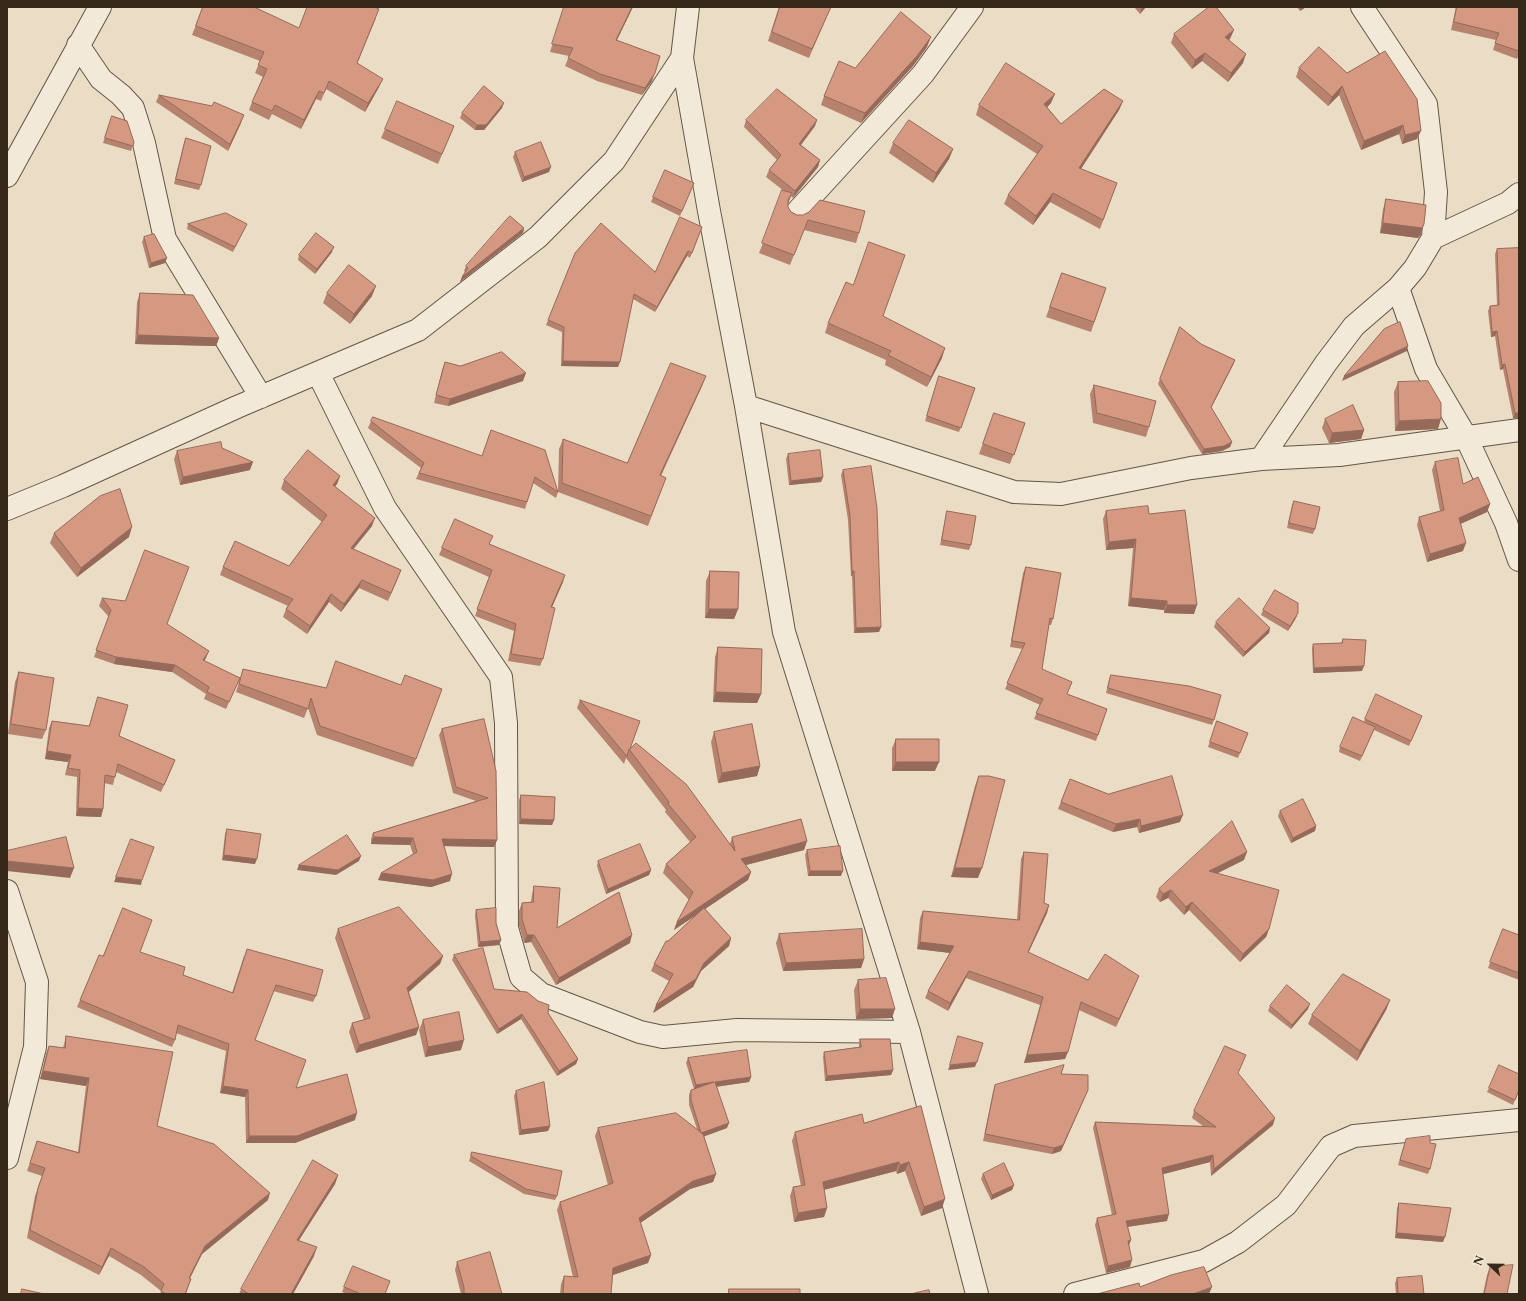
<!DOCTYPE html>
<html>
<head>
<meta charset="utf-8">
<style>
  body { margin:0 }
  #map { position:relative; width:1526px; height:1301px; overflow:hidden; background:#ebddc5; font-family:"Libre Caslon Text",serif }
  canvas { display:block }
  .frame { position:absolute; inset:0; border:8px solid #36291a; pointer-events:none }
  .north { position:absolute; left:1470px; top:1245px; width:40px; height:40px; -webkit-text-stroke:3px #f2e9d9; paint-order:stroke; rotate:292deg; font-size:11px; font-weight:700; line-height:16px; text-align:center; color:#36291a }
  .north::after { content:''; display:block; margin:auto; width:14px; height:18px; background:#36291a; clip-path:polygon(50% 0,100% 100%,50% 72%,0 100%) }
</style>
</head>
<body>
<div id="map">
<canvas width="1526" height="1301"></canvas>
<div class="frame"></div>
<div class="north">N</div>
</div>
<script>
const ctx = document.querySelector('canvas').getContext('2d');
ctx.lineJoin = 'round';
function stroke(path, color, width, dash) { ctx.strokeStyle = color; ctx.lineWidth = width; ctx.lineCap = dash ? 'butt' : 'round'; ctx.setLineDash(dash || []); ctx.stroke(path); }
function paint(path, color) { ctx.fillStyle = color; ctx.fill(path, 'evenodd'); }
const minor = new Path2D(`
  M688 7 682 58 709 211 746 406 784 632 909 1032 977 1294
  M78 45 101 79 121 95 133 108 144 143 165 239 261 397
  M7 176 100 7
  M796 213 923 74 972 7
  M1433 238 1508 203 1519 194
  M1398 288 1426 369 1466 437 1506 523 1519 560
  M318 373 385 508 501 677 506 723 507 928 521 977 541 994 640 1032 663 1037 737 1030 909 1032
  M746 406 1014 492 1061 494 1191 468 1261 459 1339 455 1519 430
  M1261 459 1326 363 1354 326 1398 288 1415 268 1433 238 1436 192 1426 104 1362 7
  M7 509 63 486 237 407 418 330 538 237 614 161 682 58
  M7 891 37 982 35 1047 7 1158
  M1075 1294 1204 1261 1238 1242 1286 1205 1331 1146 1354 1136 1519 1120`);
stroke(minor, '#635645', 24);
stroke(minor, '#f2e9d9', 22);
paint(new Path2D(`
  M203 7 299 28 376 18 357 64 379 87 365 112 326 89 321 101 316 99 301 129 272 114 269 120 249 110 252 102 263 77 255 73 260 61 192 35Z
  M564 7H633L617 40 652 81 642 95 597 81 565 66 569 56 550 52Z
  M779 7H831L809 58 768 41Z
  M1134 7H1146L1140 14Z
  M1297 7H1306L1300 11Z
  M1456 7H1519V55L1517 59 1493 50 1496 40 1451 30Z
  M1174 34 1230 39 1229 40 1243 63 1228 82 1202 61 1192 69 1171 43Z
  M927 47 913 66 861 123 821 105 824 96 855 68Z
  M1319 47 1417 139 1402 144 1399 134 1361 150 1339 95 1328 106 1296 77 1299 68Z
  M159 95 241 123 228 151 156 102Z
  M1123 101 1119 110 1081 169 1117 183 1100 229 1050 202 1033 225 1004 204 1008 195 1037 154 976 115 979 105 1051 103 1047 107 1061 124Z
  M502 108 484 130H475L460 118 462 113Z
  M746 120 815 126 801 145 820 160 818 167 793 198 791 196 788 204V207L791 212 797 215 859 233 856 243 804 230 790 265 759 253 784 191 766 177 769 170 777 160 744 127Z
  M110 121 134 142 131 151 103 143Z
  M454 126 450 136 438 164 381 138 385 129Z
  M186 138 201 185 199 190 174 184 184 143Z
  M893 143 953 149 949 159 933 183 889 153Z
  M515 152 549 172 522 182 513 157Z
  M694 183 680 216 651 202 653 197Z
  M1386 199 1421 234 1418 238 1380 233 1383 209Z
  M188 224 245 228 233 252 187 229Z
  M702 227 690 258 687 256 655 312 633 299 618 367 561 366 562 332 546 325 548 320 655 272Z
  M524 228 523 233 460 282 462 277 465 272 464 271 466 266Z
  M144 237 165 263 149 268 142 242Z
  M1519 248V418H1513L1503 369 1500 370 1495 336 1491 337 1488 311 1490 306 1497 305 1495 254 1497 249Z
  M332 252 315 274 298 260 299 255Z
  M1062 273 1106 288 1091 332 1046 317Z
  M140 293 219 338 216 346 135 344 137 302Z
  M327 293 372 296 350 324 323 303Z
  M883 316 942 358 927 387 885 365 886 360 825 333 828 323Z
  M1180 327 1201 344 1235 360 1233 365 1211 408 1232 442 1230 447 1222 451 1202 454 1158 384Z
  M445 362 523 381 448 406 434 403 442 370Z
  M706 376 702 386 661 476 666 478 648 526 558 492 556 498 533 483 525 509 416 479 421 468 368 428 371 421 482 456 491 430 558 491 559 449 563 439 627 463Z
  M939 376 975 388 959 432 925 421Z
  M1398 382 1438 429 1395 431 1394 392Z
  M1094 385 1149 427 1146 437 1093 423 1090 394Z
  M994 413 1025 423 1010 464 979 454Z
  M1325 419 1364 430 1361 439 1329 443 1322 428Z
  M222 448 250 470 180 485 174 459 177 451Z
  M788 454 823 477 821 482 789 485 786 459Z
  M1435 462 1490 504 1487 512 1460 524 1463 551 1427 562 1417 525 1419 517 1440 511 1432 470Z
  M843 470 881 627 879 632 854 633 852 576H851L848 520 841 475Z
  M340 476 337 484 335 486 372 526 353 549 401 570 388 601 359 588 341 612 329 602 307 634 283 617 286 609 288 606 220 575 223 567 289 566 322 522 281 489 284 480Z
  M1294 501 1315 529 1313 534 1287 528 1292 506Z
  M947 511 971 545 969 550 940 545 946 516Z
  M1106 511 1149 514 1194 614 1164 613V610L1128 606 1133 548 1106 550 1103 519Z
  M54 533 129 537 77 577 50 543Z
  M490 544 563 582 552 607 543 659 540 666 508 661 514 631 475 616 489 577 439 555 442 548Z
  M1026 567 1053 619 1051 625H1049L1042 669 1067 694 1107 709 1096 741 1034 719 1040 705 1005 689 1023 649 1010 647 1023 573Z
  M710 571 738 609 734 619 705 618 706 581Z
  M102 598 167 624 206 658 204 661 240 678 226 709 204 699 206 694 172 672 114 664 94 657 109 617 99 606Z
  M1263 610 1296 618 1288 631 1261 615Z
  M1216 622 1270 628 1269 633 1243 657 1214 627Z
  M1343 639 1362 671 1313 673 1312 649 1313 644 1341 643Z
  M718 647 761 694 757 703 713 702 715 657Z
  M243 669 326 688 416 759 413 767 317 735 308 708 304 718 236 692Z
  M19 672 46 730 42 739 8 734 15 682Z
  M1111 675 1214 720 1212 725 1106 693 1109 680Z
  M98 697 119 736 175 760 161 792 116 772 113 785 104 783 103 809 101 817 76 816 77 777 65 775 68 762 45 759 49 728 52 721 89 726Z
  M580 700 630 749 730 844 732 837 807 841 804 850 746 865 751 872 748 880 705 909 731 938 729 946 701 971 693 987 653 1013 669 981 651 971 654 964 668 941 696 915 674 930 677 922 689 900 663 873 666 864 690 842 665 812 666 810 626 758 624 764 577 708Z
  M484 719 497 840 494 847 444 846 450 881 431 887 378 880 413 854 410 845 371 844V839L373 833 476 801 453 793 439 735 442 729Z
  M1365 719 1420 721 1409 746 1374 730 1360 761 1339 752 1340 747 1364 722Z
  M1217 721 1248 733 1238 758 1208 747Z
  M714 732 760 766 757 776 718 783 711 742Z
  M896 739 935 771H892V748Z
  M979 776 978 878 951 877 975 786Z
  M1070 779 1180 822 1139 833 1137 827 1113 832 1058 809Z
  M521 795 554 820 552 825 519 824V800Z
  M1280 811 1316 826 1315 831 1291 843 1278 816Z
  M227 829 255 864 222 860 225 834Z
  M807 850 841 876H808L805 855Z
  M1024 852 1044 903 1049 905 1047 913 1028 953 1088 980 1136 983 1116 1027 1079 1010 1065 1059 1024 1063 1040 1005 966 978 948 1011 925 998 928 991 950 953 917 949 920 918 923 911 1017 920 1021 859Z
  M1244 860 1217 873 1269 929 1266 937 1240 962 1189 910 1184 915 1168 898 1160 902 1156 897 1159 889Z
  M598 861 651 870 649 875 606 894 597 866Z
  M534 886 557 928 630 943 556 985 531 942 524 943 519 926V911L522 903 531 902 532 894Z
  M476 910 496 923 501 940 499 945 478 947 475 915Z
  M338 929 443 956 440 964 409 992 419 1027 416 1035 356 1053 349 1032 352 1023 364 1020 335 938Z
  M1503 929 1519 935V980L1488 968Z
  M779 934 864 959 861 968 783 971 776 943Z
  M140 952 183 975 232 993 244 956 316 996 313 1002 273 991 255 1040 296 1088 355 1120 295 1143H246L245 1097 220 1093 226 1051 176 1033 175 1040 172 1047 77 1007 80 1000 103 956Z
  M454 955 494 989 548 1013 578 1059 576 1064 557 1076 521 1019 497 1034 452 960Z
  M858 980 892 1018 856 1019 854 990Z
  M1390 1000 1386 1010 1357 1061 1308 1024 1312 1015Z
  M1270 1006 1308 1009 1291 1029 1268 1011Z
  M423 1020 461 1050 425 1057 419 1030Z
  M66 1036 157 1126 268 1200 202 1254 190 1278 191 1279 186 1294H160L161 1291 141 1275 109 1256 99 1275 27 1238 35 1196 42 1176 27 1171 37 1141 78 1152 86 1086 40 1079 46 1054 49 1046 63 1048Z
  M860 1039 893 1070 891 1075 825 1081 823 1057 824 1052 859 1047V1044Z
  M688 1058 751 1077 749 1082 716 1087 727 1128 704 1136 716 1174 713 1182 690 1189 640 1223 651 1255 648 1263 613 1275 611 1294H560L561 1284 564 1276 573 1277 557 1210 560 1202 608 1185 595 1136 598 1128 697 1129 689 1105V1095L691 1090 694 1089 686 1063Z
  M1243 1062 1238 1073 1273 1125 1211 1176 1210 1162 1163 1174 1167 1221 1128 1227 1131 1240 1129 1245 1130 1267 1106 1273 1095 1225 1097 1218 1112 1215 1093 1128 1095 1122 1203 1126 1192 1118 1194 1111Z
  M1061 1074 1088 1090 1061 1151 1052 1154 983 1141 993 1092 995 1085Z
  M1489 1088 1519 1091 1513 1105 1487 1092Z
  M516 1091 550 1126 548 1131 519 1135 514 1096Z
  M921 1106 942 1208 921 1216 905 1171 897 1174 896 1171 824 1190 827 1208 824 1217 794 1222 790 1196 793 1187 801 1186 792 1141 795 1132 864 1123Z
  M1406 1139 1430 1169 1428 1174 1398 1165Z
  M472 1152 557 1196 555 1200 524 1194 469 1161Z
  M983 1174 1014 1185 1012 1190 991 1200 981 1179Z
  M338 1175 335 1184 299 1240 314 1256 293 1294H239L241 1289Z
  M1399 1203 1443 1242 1395 1238 1397 1208Z
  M457 1262 502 1294H461L455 1270Z
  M1490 1267 1507 1294H1483L1487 1275Z
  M1397 1278 1424 1294H1396L1395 1283Z
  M344 1287 385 1294H348L342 1292Z`), '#b7836e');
paint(new Path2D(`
  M632 7H633L613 48 616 40Z
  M1142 7H1146L1140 14Z
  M1301 7H1306L1300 11Z
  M1234 30 1230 39 1221 46 1225 37Z
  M931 37 927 47 913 66 861 123 865 113Z
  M1205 53 1202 61 1192 69 1195 60Z
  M1246 54 1243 63 1228 82 1231 73Z
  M655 73 652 81 642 95 645 88Z
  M383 79 379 87 365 112 368 103Z
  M1342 86 1339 95 1328 106 1332 97Z
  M319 91 316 99 301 129 304 120Z
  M1055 94 1051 103 1041 114 1044 104Z
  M1123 101 1119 110 1075 178 1079 168Z
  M504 103 502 108 484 130H475L477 125Z
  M244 115 241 123 228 151 230 144Z
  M817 120 815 126 797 150 799 144Z
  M1403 125 1399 134 1361 150 1364 141Z
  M1421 131 1417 139 1402 144 1405 135Z
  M953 149 949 159 933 183 936 173Z
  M820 160 818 167 793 198 795 191Z
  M551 167 549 172 522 182 524 177Z
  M792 193 788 203 784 210 788 200Z
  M1053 193 1050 202 1033 225 1036 216Z
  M1383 223 1424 224 1421 234 1418 238 1380 233Z
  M524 228 523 233 460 282 462 277Z
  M334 247 332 252 315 274 317 269Z
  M688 251 687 256 655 312 657 307Z
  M167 258 165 263 149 268 151 263Z
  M376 286 372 296 350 324 354 314Z
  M1497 331 1495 336 1491 337 1492 332Z
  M138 335 219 338 216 346 135 344Z
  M1408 346 1407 351 1342 381 1344 376Z
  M945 348 942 358 927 387 931 377Z
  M1235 360 1233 365 1209 412 1211 407Z
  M563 361 620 362 618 367 561 366Z
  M1505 364 1503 369 1500 370 1502 365Z
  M526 373 523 381 448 406 450 399Z
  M706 376 702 386 656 485 660 475Z
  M1515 413H1519V418H1513Z
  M1441 419 1438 429 1395 431 1399 421Z
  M1364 430 1361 439 1329 443 1332 433Z
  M1232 442 1230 447 1222 451 1202 454 1204 449Z
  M253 462 250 470 180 485 183 477Z
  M340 476 337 484 330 493 333 485Z
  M823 477 821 482 789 485 791 481Z
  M1490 504 1487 512 1456 526 1459 518Z
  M375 518 372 526 348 556 351 548Z
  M132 527 129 537 77 577 81 568Z
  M1136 539 1133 548 1106 550 1109 542Z
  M1466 543 1463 551 1427 562 1430 554Z
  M401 570 398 578 388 601 391 593Z
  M852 571H854L852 576H851Z
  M565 575 563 582 549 614 551 607Z
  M362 580 359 588 341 612 344 604Z
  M331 594 329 602 307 634 310 626Z
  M1131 598 1167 601 1164 610 1128 606Z
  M1167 605H1197L1194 614 1164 613Z
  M709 609H738L734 619 705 618Z
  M1298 613 1296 618 1288 631 1290 626Z
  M881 627 879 632 854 633 856 628Z
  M1270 628 1269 633 1243 657 1245 652Z
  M209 651 206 658 200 667 203 660Z
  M116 657 175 665 172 672 114 664Z
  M1364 666 1362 671 1313 673 1314 668Z
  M716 692 761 694 757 703 713 702Z
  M47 751 71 755 68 762 45 759Z
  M175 760 172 768 161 792 164 785Z
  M896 762H939L935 771H892Z
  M760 766 757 776 718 783 722 773Z
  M78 808 103 809 101 817 76 816Z
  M1183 815 1180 822 1139 833 1141 826Z
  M521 819 554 820 552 825 519 824Z
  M1140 819 1137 827 1113 832 1116 824Z
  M1316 826 1315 831 1291 843 1293 838Z
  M374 837 413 838 410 845 371 844Z
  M442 839 497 840 494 847 440 846Z
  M807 841 804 850 738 867 741 859Z
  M1247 852 1244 860 1206 879 1209 871Z
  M224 855 257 859 255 864 222 860Z
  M361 856 359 861 336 875 297 870 299 865Z
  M7 861 74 868 70 878 7 871Z
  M955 868H982L978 878 951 877Z
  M651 870 649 875 606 894 608 889Z
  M810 871H843L841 876H808Z
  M751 872 748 880 674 930 677 922Z
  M381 873 452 874 450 881 431 887 378 880Z
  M116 877 142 880 141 885 114 882Z
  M1171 890 1168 898 1160 902 1163 894Z
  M1192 902 1189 910 1184 915 1186 907Z
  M1049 905 1047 913 1025 960 1028 952Z
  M1269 929 1266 937 1240 962 1243 954Z
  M527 935H534L531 942 524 943Z
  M632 935 630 943 556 985 559 978Z
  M731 938 729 946 701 971 693 987 653 1013 656 1005 704 963Z
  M501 940 499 945 478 947 480 942Z
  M920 942 954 946 951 953 917 949Z
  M443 956 440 964 404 996 407 988Z
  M864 959 861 968 783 971 786 963Z
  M969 971 966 978 948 1011 950 1003Z
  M1139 976 1136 983 1116 1027 1119 1019Z
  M1390 1000 1386 1010 1357 1061 1360 1051Z
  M1310 1004 1308 1009 1291 1029 1292 1025Z
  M860 1009H895L892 1018 856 1019Z
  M522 1014 521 1019 497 1034 499 1029Z
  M419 1027 416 1035 356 1053 359 1045Z
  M464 1040 461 1050 425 1057 428 1047Z
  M1068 1052 1065 1059 1024 1063 1027 1055Z
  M578 1059 576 1064 557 1076 559 1071Z
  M977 1062 975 1067 948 1070 950 1065Z
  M893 1070 891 1075 825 1081 827 1076Z
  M43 1071 89 1078 86 1086 40 1079Z
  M751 1077 749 1082 713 1087 715 1082Z
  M714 1082 694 1090 696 1085Z
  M223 1086 248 1090 245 1097 220 1093Z
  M1088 1090 1061 1151 1052 1154 1054 1148Z
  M357 1113 355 1120 295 1143H246L249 1136Z
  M1275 1118 1273 1125 1211 1176 1214 1169Z
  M729 1123 727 1128 700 1138 701 1133Z
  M550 1126 548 1131 519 1135 521 1130Z
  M1213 1155 1210 1162 1160 1175 1162 1168Z
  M899 1162 896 1171 819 1191 823 1182Z
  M909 1162 905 1171 897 1174 900 1165Z
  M716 1174 713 1182 690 1189 636 1226 639 1218 693 1181Z
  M338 1175 335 1184 294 1248 297 1240Z
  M1014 1185 1012 1190 991 1200 992 1195Z
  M270 1193 268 1200 202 1254 186 1286 189 1278 205 1246Z
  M945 1199 942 1208 921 1216 924 1207Z
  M827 1208 824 1217 794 1222 798 1213Z
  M1169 1214 1167 1221 1124 1227 1126 1221Z
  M1397 1233 1445 1237 1443 1242 1395 1238Z
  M1131 1240 1128 1247V1241Z
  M317 1247 314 1256 293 1294H291Z
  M111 1248 109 1256 99 1275 102 1267Z
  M651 1255 648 1263 610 1276 613 1268Z
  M1132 1260 1130 1267 1106 1273 1108 1266Z
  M1212 1287 1209 1294H1193Z`), '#956a5a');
const building = new Path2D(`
  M203 7H254L299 28 307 7H374L379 9 357 63 383 79 368 103 329 81 324 93 319 91 304 120 275 105 272 111 252 102 267 69 258 65 264 52 196 26Z
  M564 7H632L616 40 660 56 655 73 645 88 600 74 568 58 573 48 552 44Z
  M780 7H831L812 49 772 32Z
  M1209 7H1216L1234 30 1225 37 1246 54 1231 73 1205 53 1195 60 1174 34Z
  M1457 7H1519V51L1495 43 1499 33 1454 22Z
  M901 12 931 37 917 56 865 113 824 96 839 61 855 68Z
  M1319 47 1347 73 1385 51 1417 99 1421 131 1405 135 1403 125 1364 141 1342 86 1332 97 1299 68Z
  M1006 63 1055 94 1044 104 1061 124 1104 89 1123 101 1079 168 1117 183 1103 220 1053 193 1036 216 1008 195 1043 146 979 105Z
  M484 86 504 103 486 125H477L462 113Z
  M777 89 817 120 799 144 820 160 795 191 769 170 781 155 746 120Z
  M159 95 212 106 214 102 244 115 230 144Z
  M397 101 454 126 442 154 385 129Z
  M112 116 127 121 134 142 133 146 105 138Z
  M909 120 953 149 936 173 893 143Z
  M186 138 211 146 201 185 176 179Z
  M541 142 551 167 524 177 515 152Z
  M665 170 694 183 682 211 653 197Z
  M782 190 792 193 788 200V207L791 212 797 215H803L809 212 820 200 865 211 859 233 808 220 794 255 762 243Z
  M1386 199 1426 205 1424 224 1422 228 1383 223Z
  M226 213 247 224 235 247 188 224Z
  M510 216 524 228 462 277 468 268 466 266Z
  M680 217 702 227 692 253 688 251 657 307 634 294 620 362 563 361 564 327 548 320 575 253 601 223 655 272Z
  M316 233 334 247 317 269 299 255Z
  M154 234 167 258 151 263 144 237Z
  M869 242 905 255 883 316 945 348 931 377 888 355 891 351 828 323 846 282 853 285Z
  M1519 248V413H1515L1505 364 1502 365 1497 331 1492 332 1490 306 1499 305 1497 249Z
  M349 265 376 286 354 314 327 293Z
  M1062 273 1106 288 1094 322 1050 307Z
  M140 293 193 295 219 338 138 335Z
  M1400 322 1408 346 1344 376 1384 329Z
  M1180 327 1201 344 1235 360 1211 407 1232 442 1224 446 1204 449 1160 379Z
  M502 352 526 373 450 399 436 395 445 362 460 366Z
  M671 363 706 376 660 475 666 478 651 516 562 483 563 439 627 463Z
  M939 376 975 388 961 428 927 416Z
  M1428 381 1441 403V419L1399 421 1398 382Z
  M1094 385 1156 401 1149 427 1097 413Z
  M1353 405 1364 430 1332 433 1325 419Z
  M994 413 1025 423 1014 455 983 444Z
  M373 417 482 456 491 430 545 450 558 492 535 477 527 502 419 473 424 463 371 421Z
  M221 442 222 448 253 462 183 477 177 451Z
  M308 450 340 476 333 485 375 518 351 548 401 570 391 593 362 580 344 604 331 594 310 626 286 609 293 599 223 567 235 541 289 566 327 515 284 480Z
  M820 450 823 477 791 481 788 454Z
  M1458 458 1463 484 1478 477 1490 504 1459 518 1466 543 1430 554 1419 517 1444 510 1435 462Z
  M871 466 877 508 881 627 856 628 854 571H852L850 516 843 470Z
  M120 489 132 527 81 568 54 533 100 496Z
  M1294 501 1320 507 1315 529 1289 523Z
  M1148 506 1149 514 1185 510 1197 605H1167V601L1131 598 1136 539 1109 542 1106 511Z
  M947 511 976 516 971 545 942 540Z
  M455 519 493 536 489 544 565 575 551 607 555 608 543 659 511 654 516 624 477 609 492 570 442 548Z
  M145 550 189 567 167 624 209 651 203 660 240 678 229 702 207 692 209 687 175 665 116 657 96 650 111 610 102 598 125 601Z
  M1026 567 1061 573 1053 619 1050 618 1042 669 1072 682 1067 694 1107 709 1098 735 1036 713 1043 699 1007 683 1025 643 1012 641Z
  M710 571 739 572 738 609H709Z
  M1275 590 1298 603V613L1290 626 1263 610Z
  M1239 598 1270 628 1245 652 1216 622Z
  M1343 639 1366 640 1364 666 1314 668 1313 644 1342 643Z
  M718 647 762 649 761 694 716 692Z
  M336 661 401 685 405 675 442 689 416 759 320 726 311 698 308 709 239 684 243 669 326 688Z
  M19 672 54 678 46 730 11 724Z
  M1111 675 1189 686 1221 695 1214 720 1108 688Z
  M1376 694 1422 716 1411 741 1365 719Z
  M98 697 128 705 119 736 175 760 164 785 118 764 115 777 105 775 103 809 78 808 80 770 68 768 71 755 47 751 52 721 89 726Z
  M580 700 640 721 630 749 636 743 686 784 735 851 732 837 801 819 807 841 741 859 751 872 677 922 693 892 666 864 696 837 668 804 669 802 629 749 627 756Z
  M1353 717 1375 727 1362 756 1340 747Z
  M484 719 496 771 497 840 442 839 452 874 433 880 381 873 417 852 413 838 374 837 373 833 488 798 456 787 442 729Z
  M1217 721 1248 733 1240 753 1210 742Z
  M752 724 760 766 722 773 714 732Z
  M896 739H939V762H896Z
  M979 776H989L1005 780 982 868H955Z
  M1172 776 1183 815 1141 826 1140 819 1116 824 1061 802 1070 779 1108 794Z
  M521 795 555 797 554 820 521 819Z
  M1303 799 1316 826 1293 838 1280 811Z
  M1232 821 1247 852 1209 871 1279 890 1269 929 1243 954 1192 902 1186 907 1171 890 1163 894 1159 889Z
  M227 829 261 834 257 859 224 855Z
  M347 835 361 856 338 870 299 865Z
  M66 837 74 868 7 861V851Z
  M131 839 154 847 142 880 116 877Z
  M640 844 651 870 608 889 598 861Z
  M840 846 843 871H810L807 850Z
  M1024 852 1048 854 1044 903 1049 905 1028 952 1088 980 1105 954 1139 976 1119 1019 1081 1002 1068 1052 1027 1055 1043 997 969 971 950 1003 928 991 954 946 920 942 923 911 1019 920Z
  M534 886 560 888 557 928 619 892 632 935 559 978 534 935H527L522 919V903L533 902Z
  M399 907 443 956 407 988 419 1027 359 1045 352 1023 370 1018 338 929Z
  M123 908 152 920 140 952 185 967 183 975 233 993 247 949 323 970 316 996 276 985 255 1040 306 1060 296 1088 347 1074 357 1113 297 1136H249L248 1090 223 1086 229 1044 178 1025 175 1040 80 1000 99 955 103 956Z
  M496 908V923L501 940 480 942 476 910Z
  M704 908 731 938 704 963 696 979 656 1005 673 974 654 964 666 941H668Z
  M862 929 864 959 786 963 779 934Z
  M1503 929 1519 935V973L1490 962Z
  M483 948 494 989 527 992 538 1001 549 1005 548 1013 578 1059 559 1071 522 1014 499 1029 454 955Z
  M1343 974 1390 1000 1360 1051 1312 1015Z
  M886 978 895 1009H860L858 980Z
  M1287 985 1310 1004 1292 1025 1270 1006Z
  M459 1012 464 1040 428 1047 423 1020Z
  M66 1036 173 1052 157 1126 214 1144 270 1193 205 1246 189 1278 191 1279 185 1294H166L161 1291 164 1284 144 1267 111 1248 102 1267 30 1230 38 1188 45 1168 30 1163 37 1141 79 1153 89 1078 43 1071 49 1046 65 1048Z
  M958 1036 983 1043 977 1062 950 1065Z
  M860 1039H890L893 1070 827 1076 824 1052 861 1047Z
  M1225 1046 1246 1055 1238 1073 1275 1118 1214 1169 1213 1155 1162 1168 1169 1214 1126 1221 1131 1240 1128 1241 1132 1260 1108 1266 1097 1218 1116 1214 1095 1122 1216 1127 1194 1111Z
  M747 1050 751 1077 715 1082 729 1123 701 1133 691 1100V1090L714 1082 696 1085 688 1058Z
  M1064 1065 1061 1074 1088 1075V1090L1063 1145 1054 1148 985 1134 995 1085Z
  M1499 1065 1519 1074V1090L1515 1100 1489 1088Z
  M544 1082 550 1126 521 1130 516 1091Z
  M921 1106 945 1199 924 1207 909 1162 900 1165 899 1162 823 1182 827 1208 798 1213 793 1187 805 1185 795 1132 862 1114 864 1123Z
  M676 1113 703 1134 716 1174 693 1181 639 1218 651 1255 613 1268 611 1294H563L564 1276 578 1277 560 1202 613 1183 598 1128Z
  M1430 1136V1143L1436 1144 1430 1169 1400 1160 1406 1139Z
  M472 1152 562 1171 557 1196 526 1189 471 1156Z
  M313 1160 338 1175 297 1240 317 1247 291 1294H249L241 1289Z
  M1004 1163 1014 1185 992 1195 983 1174Z
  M1399 1203 1451 1208 1445 1237 1397 1233Z
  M490 1252 502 1294H464V1287L457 1262Z
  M1513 1265 1507 1294H1484L1490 1267Z
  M353 1266 390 1281 385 1294H361L344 1287Z
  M1204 1267 1212 1287 1193 1294H1097L1139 1283 1140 1287 1171 1275Z
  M1422 1276 1424 1294H1398L1397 1278Z
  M22 1289 44 1294H21Z
  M729 1289H800V1294H729Z
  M929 1290 930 1294H911Z`);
paint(building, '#d59880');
stroke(building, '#956a5a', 1);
</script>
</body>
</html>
